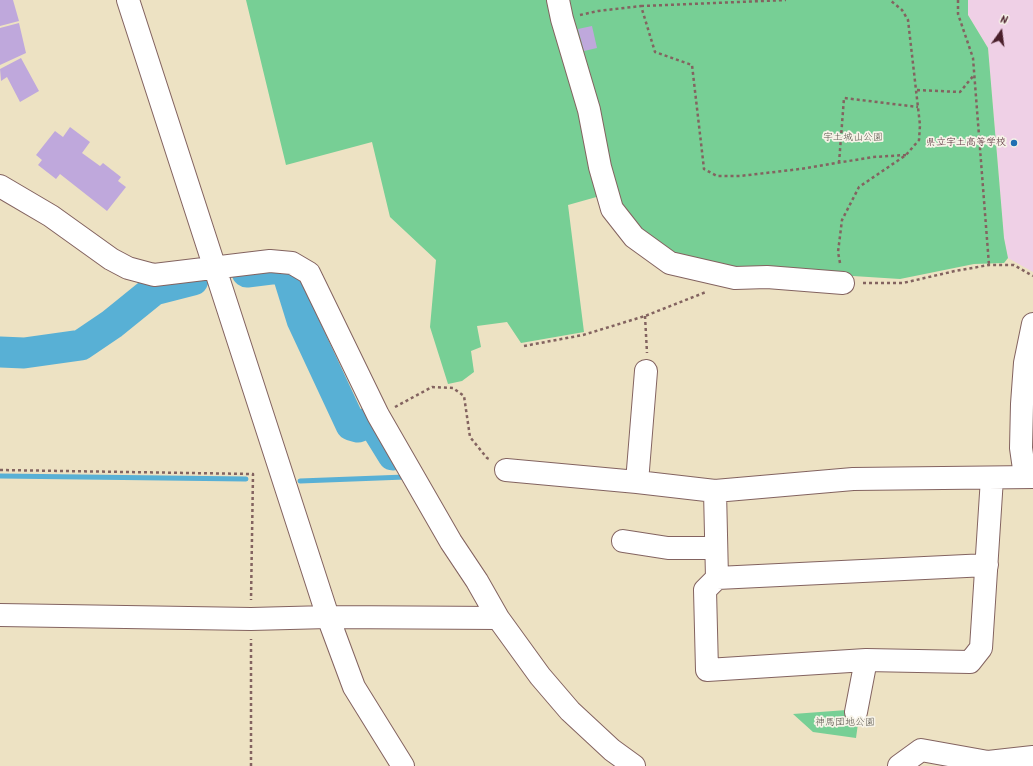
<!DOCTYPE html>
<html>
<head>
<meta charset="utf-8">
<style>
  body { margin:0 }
  #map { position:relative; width:1033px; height:766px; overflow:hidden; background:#ede2c3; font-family:Kalam,sans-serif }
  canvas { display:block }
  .north { position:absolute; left:981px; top:12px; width:40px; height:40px; -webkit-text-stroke:3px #f7f3e8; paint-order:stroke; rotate:14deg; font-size:11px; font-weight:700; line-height:16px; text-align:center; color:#4a1f2b }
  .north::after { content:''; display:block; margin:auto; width:14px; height:18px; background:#4a1f2b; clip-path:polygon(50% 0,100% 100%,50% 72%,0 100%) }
</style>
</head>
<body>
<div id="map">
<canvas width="1033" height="766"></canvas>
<div class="north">N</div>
</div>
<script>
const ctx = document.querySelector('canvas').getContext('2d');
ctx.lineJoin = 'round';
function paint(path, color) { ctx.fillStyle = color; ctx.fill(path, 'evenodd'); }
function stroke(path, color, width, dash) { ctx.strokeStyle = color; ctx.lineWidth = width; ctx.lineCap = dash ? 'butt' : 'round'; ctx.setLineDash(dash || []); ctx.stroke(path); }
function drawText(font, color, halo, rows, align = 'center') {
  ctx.font = font + ' Kalam,"Klee One",sans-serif'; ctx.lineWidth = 3.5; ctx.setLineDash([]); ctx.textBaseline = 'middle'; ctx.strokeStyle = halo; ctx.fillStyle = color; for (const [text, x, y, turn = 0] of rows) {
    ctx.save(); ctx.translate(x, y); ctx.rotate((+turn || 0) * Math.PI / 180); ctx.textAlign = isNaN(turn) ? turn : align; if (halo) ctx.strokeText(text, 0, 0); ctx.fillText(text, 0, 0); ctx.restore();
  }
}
paint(new Path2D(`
  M968 0H1033V272L1008 258 1004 238 988 48 968 15Z`), '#efd0e6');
paint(new Path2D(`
  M246 0H551L600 196 568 205 584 332 521 343 507 322 477 326 481 347 471 351 474 372 462 381 448 384 430 327 436 260 390 217 372 142 286 165Z
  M564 0H968V15L988 48 1004 238 1008 258 1004 263 974 264 900 279 743 269 672 257 638 229 614 193Z
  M860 709 856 738 813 732 793 714Z`), '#77cf95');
stroke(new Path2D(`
  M0 476 246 479
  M300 481 405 477`), '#58b0d5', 5);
stroke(new Path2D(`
  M247 272 279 268 288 275 302 320 351 425 358 427 372 421 393 455
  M0 352 24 353 81 345 112 324 154 290 193 280`), '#58b0d5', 31);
paint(new Path2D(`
  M0 0H13L19 21 0 26Z
  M19 23 26 53 0 65V28Z
  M592 26 597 48 584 51 578 29Z
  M21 58 39 91 20 102 7 77 1 81 0 69Z
  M70 127 90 142 82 153 100 166 103 163 121 177 118 181 126 187 107 211 60 174 56 179 38 165 42 160 36 155 55 131 63 137Z`), '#bfa8dc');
const minor = new Path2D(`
  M128 0 328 617 354 687 403 766
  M558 0 562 19 589 110 600 167 612 209 634 237 670 263 735 278 767 277 843 283
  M0 186 51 216 111 259 128 268 154 275 270 261 292 263 309 273 378 415 451 542 477 581 498 618 540 676 570 711 612 750 634 766
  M506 470 637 482 715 491 853 479 1033 477
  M1025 476 1021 448 1022 404 1025 363 1033 324
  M637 482 646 371
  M715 491 717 578 705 590 707 670 866 660 970 662 981 648 992 478
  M623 541 668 548H716
  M717 578 987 565
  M0 615 251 619 328 617 498 618
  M856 712 866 660
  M899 766 921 750 988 762
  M987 766 988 762 1033 757`);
stroke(minor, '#836360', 24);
stroke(new Path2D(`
  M958 0V14L973 58 989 265
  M641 6 786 0
  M580 15 598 11 641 6 655 52 692 65 704 169 717 176H740L800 169 873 157 906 155
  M917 90 960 92 974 75
  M839 163 844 98 918 107
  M840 263 838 252 842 220 859 187 906 155 919 140 920 125 908 20 902 10 890 0
  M863 283H903L955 271 989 265H1014L1033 276
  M645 316 647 353
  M524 346 583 335 645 316 706 292
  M395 407 432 387 453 388 464 396 470 437 487 458 491 460
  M0 470 253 474 251 600
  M251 766V639`), '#836360', 2.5, [3, 3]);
stroke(minor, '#fff', 22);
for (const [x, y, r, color] of [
  [1014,143,4,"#1f6fb2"]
]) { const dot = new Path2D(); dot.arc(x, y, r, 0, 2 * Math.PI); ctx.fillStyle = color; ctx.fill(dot); stroke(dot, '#f7f3e8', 1.5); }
drawText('10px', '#58544b', '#f7f3e8', [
  ["宇土城山公園",853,138],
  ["神馬団地公園",845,723]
]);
drawText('10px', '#4a1f2b', '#f7f3e8', [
  ["県立宇土高等学校",1006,143]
], 'right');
</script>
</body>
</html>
